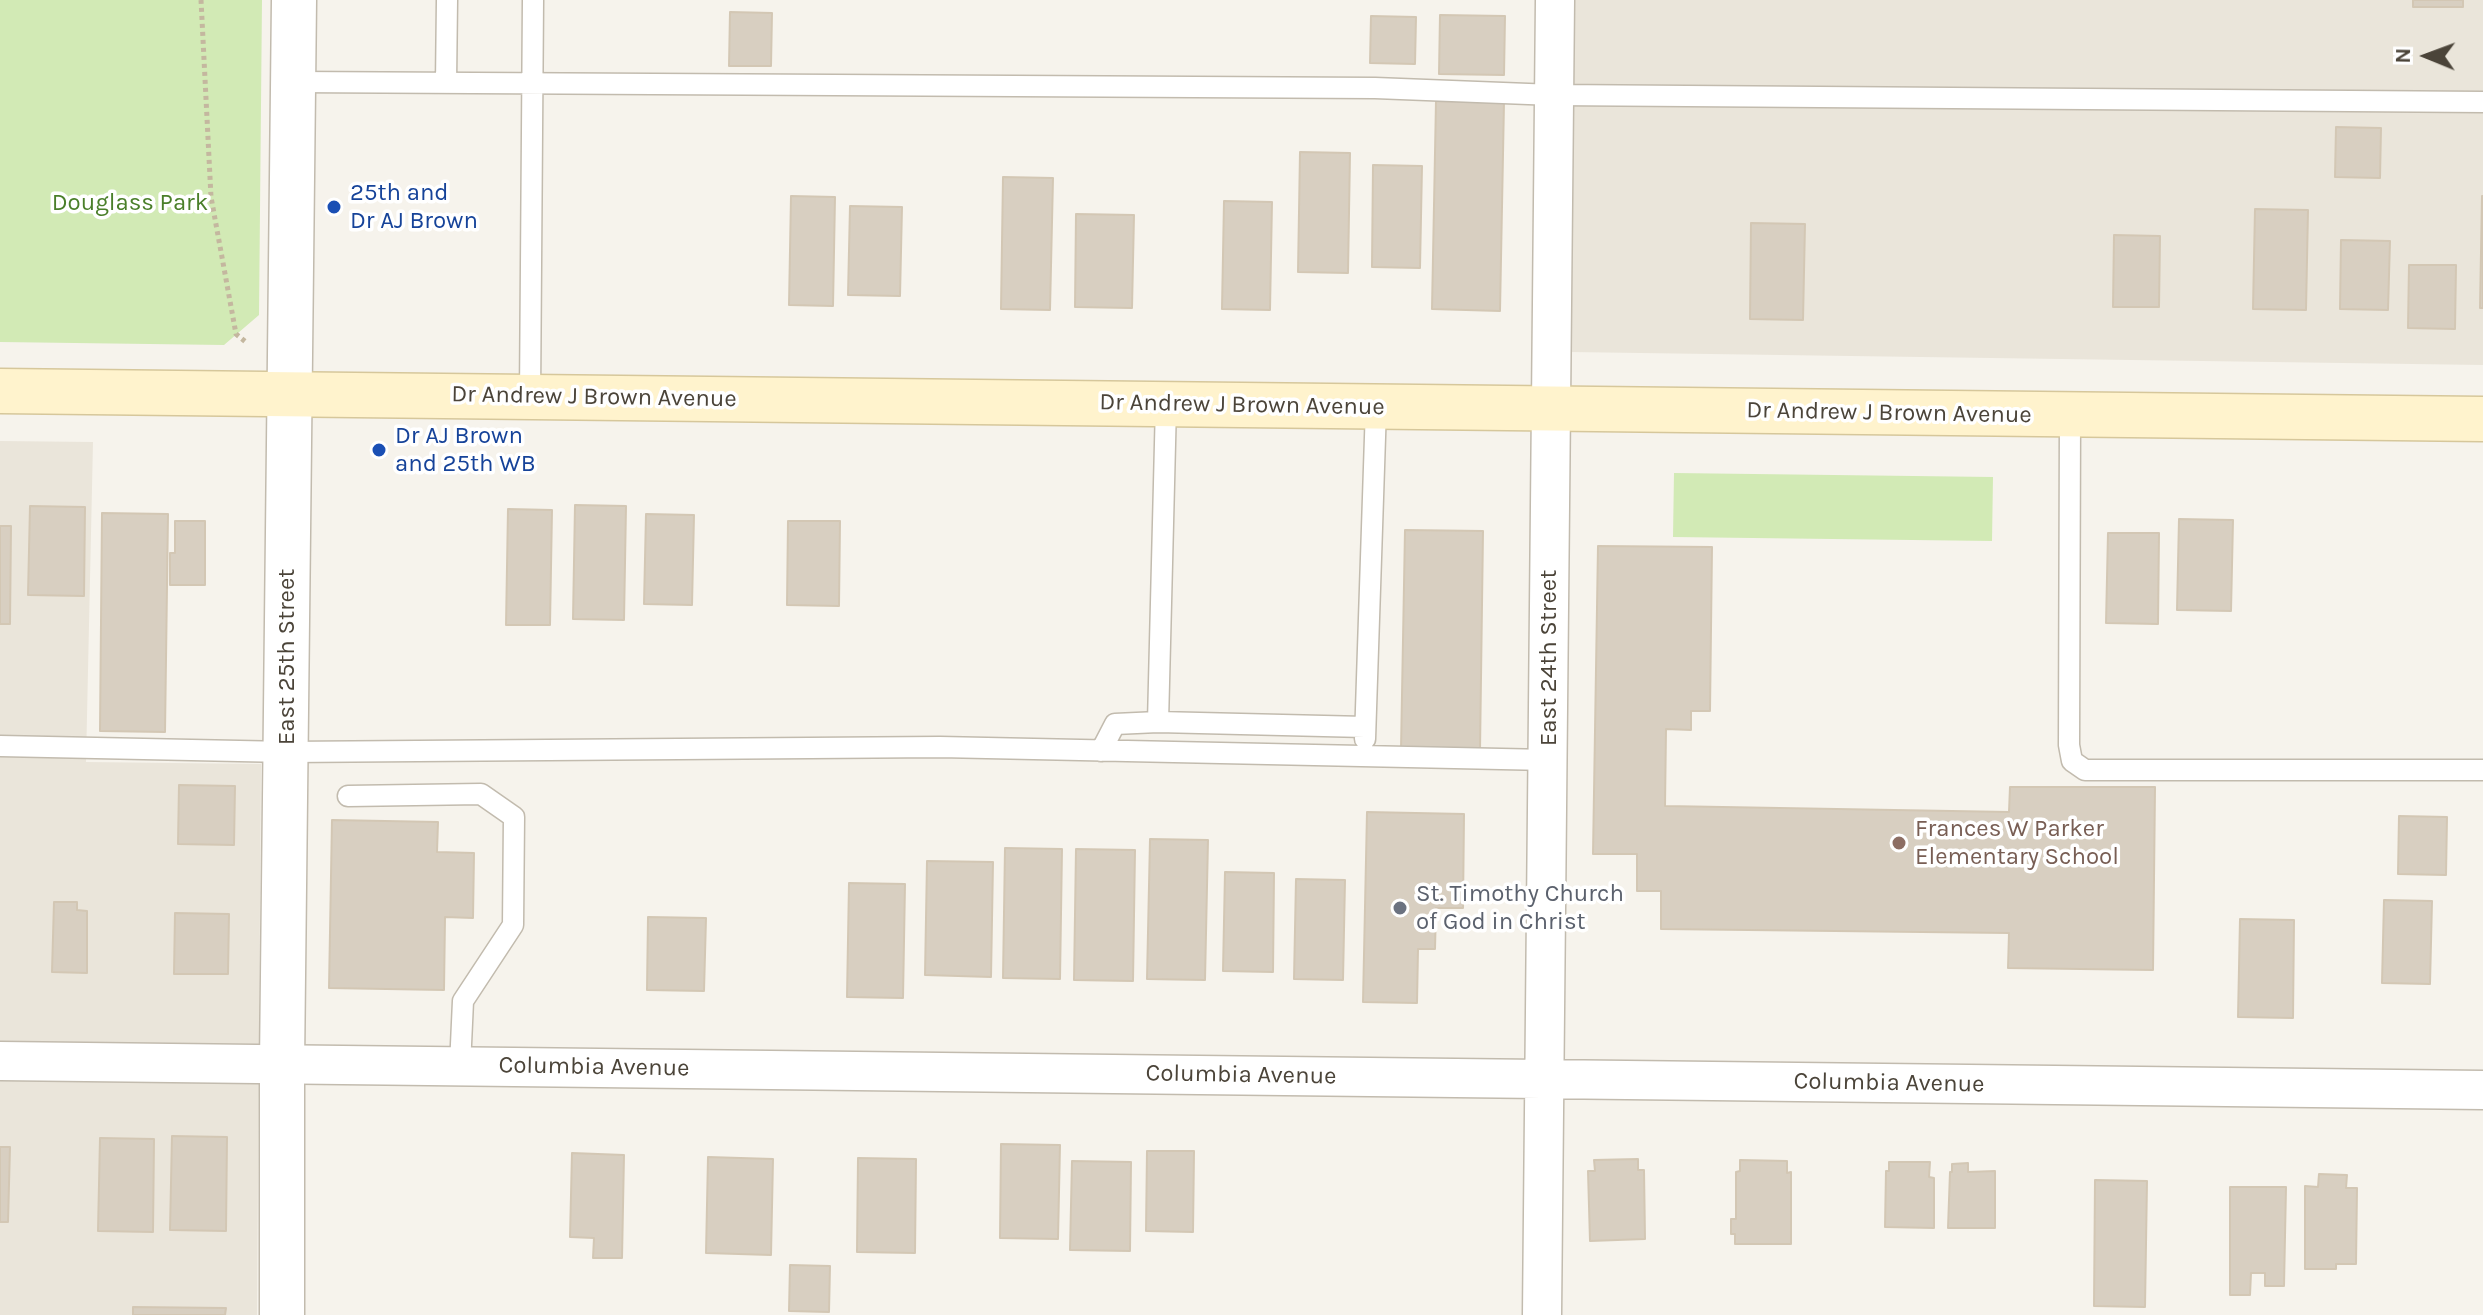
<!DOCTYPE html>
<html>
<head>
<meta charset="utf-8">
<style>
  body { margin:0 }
  #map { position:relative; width:2483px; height:1315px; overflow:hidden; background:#f6f3ec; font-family:Karla,sans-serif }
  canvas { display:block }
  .north { position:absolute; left:2387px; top:16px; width:80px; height:80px; -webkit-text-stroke:6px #fff; paint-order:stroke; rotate:271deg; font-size:22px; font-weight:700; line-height:32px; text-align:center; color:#4b4439 }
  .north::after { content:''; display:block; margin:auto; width:28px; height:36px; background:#4b4439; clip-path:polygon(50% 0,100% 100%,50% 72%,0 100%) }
</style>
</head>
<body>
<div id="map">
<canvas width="2483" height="1315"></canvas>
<div class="north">N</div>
</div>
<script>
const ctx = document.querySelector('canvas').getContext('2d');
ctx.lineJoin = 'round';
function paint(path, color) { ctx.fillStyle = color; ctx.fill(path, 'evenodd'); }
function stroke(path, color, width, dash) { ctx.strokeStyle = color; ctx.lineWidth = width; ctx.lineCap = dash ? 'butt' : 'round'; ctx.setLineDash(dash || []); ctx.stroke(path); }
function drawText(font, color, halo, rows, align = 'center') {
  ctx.font = font + ' Karla,sans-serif'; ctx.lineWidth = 7; ctx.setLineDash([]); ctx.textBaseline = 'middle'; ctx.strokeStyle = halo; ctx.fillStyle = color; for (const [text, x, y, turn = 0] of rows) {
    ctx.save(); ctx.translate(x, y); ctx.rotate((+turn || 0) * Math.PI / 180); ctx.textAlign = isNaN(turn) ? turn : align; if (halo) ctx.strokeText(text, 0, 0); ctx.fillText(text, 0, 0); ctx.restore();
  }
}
paint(new Path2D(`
  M1574 0H2483V365L1570 352Z
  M0 441 93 442 86 762 261 764 257 1315H0Z`), '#eae5da');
paint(new Path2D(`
  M0 0H262L259 315 224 345 0 342Z
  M1674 473 1993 477 1992 541 1673 537Z`), '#d2eab5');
const building = new Path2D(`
  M2413 0H2463V7H2413Z
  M730 12 772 13 771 66H729Z
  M1440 15 1505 16 1504 75 1439 74Z
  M1371 16 1416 17 1415 64 1370 63Z
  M1436 101 1504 102 1500 311 1432 309Z
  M2336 127 2381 128 2380 178 2335 177Z
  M1300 152 1350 153 1348 273 1298 272Z
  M1373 165 1422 166 1420 268 1372 267Z
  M1003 177 1053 178 1050 310 1001 309Z
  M791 196 835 197 833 306 789 305Z
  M2482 196H2483V308H2480Z
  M1224 201 1272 202 1270 310 1222 309Z
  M850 206 902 207 900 296 848 295Z
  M2255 209 2308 210 2306 310 2253 309Z
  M1076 214 1134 215 1132 308 1075 307Z
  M1751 223 1805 224 1803 320 1750 319Z
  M2114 235 2160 236 2159 307H2113Z
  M2341 240 2390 241 2388 310 2340 309Z
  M2409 265H2456L2455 329 2408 328Z
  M575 505 626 506 624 620 573 619Z
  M30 506 85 507 84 596 28 595Z
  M508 509 552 510 550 625H506Z
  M102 513 168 514 165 732 100 731Z
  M646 514 694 515 692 605 644 604Z
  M2179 519 2233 520 2231 611 2177 610Z
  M175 521H205V585H170V553H175Z
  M788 521H840L839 606 787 605Z
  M0 526H11L10 624H0Z
  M1405 530 1483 531 1480 751 1401 750Z
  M2108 533H2159L2158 624 2106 623Z
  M1598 546 1712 547 1710 711H1691V730L1666 729 1665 806 2009 812 2010 787H2155L2153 970 2008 968 2009 933 1661 929V891H1637V854H1593Z
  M179 785 235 786 234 845 178 844Z
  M1367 812 1464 814 1463 908H1436L1435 949H1418L1417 1003 1363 1002Z
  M2399 816 2447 817 2446 875 2398 874Z
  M332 820 438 822 437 852 474 853 473 918 445 917 444 990 329 988Z
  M1150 839 1208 840 1205 980 1147 979Z
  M1005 848 1062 849 1060 979 1003 978Z
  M1076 849 1135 850 1133 981 1074 980Z
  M927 861 993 862 991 977 925 975Z
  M1225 872 1274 873 1273 972 1223 971Z
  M1296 879 1345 880 1343 980 1294 979Z
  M849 883 905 884 903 998 847 997Z
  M2384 900 2432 901 2430 984 2382 983Z
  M54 902H77V910L87 911V973L52 972Z
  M175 913 229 914 228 974H174Z
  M648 917 706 918 704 991 647 990Z
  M2240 919 2294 920 2293 1018 2238 1017Z
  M172 1136 227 1137 226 1231 170 1230Z
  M100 1138 154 1139 153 1232 98 1231Z
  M1001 1144 1060 1145 1058 1239 1000 1238Z
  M0 1147H10L8 1222H0Z
  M1147 1151H1194L1193 1232 1146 1231Z
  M572 1153 624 1155 622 1258H593L594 1238 570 1237Z
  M708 1157 773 1159 771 1255 706 1253Z
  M858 1158 916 1159 915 1253 857 1252Z
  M1638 1159V1170H1644L1645 1239 1590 1241 1588 1171H1595L1594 1160Z
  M1740 1160 1787 1161V1173L1791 1172V1244H1735V1234H1731V1219H1736V1172L1740 1171Z
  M1072 1161 1131 1162 1130 1251 1070 1250Z
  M1889 1162H1930L1929 1177 1934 1178V1228L1885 1227 1886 1171H1889Z
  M1968 1163V1172L1995 1171V1228H1948L1950 1172H1952V1164Z
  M2319 1174 2347 1175 2346 1188H2357L2356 1264H2336V1269H2305V1186L2318 1187Z
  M2095 1180 2147 1181 2145 1307 2094 1306Z
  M2230 1187H2286L2284 1286H2265V1273H2251L2250 1295H2230Z
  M790 1265 830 1266 829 1312 789 1311Z
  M133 1307 226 1308 225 1315H133Z`);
paint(building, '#d8cfc1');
stroke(building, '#d3c7b4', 2);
const service = new Path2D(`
  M293 82 1375 88 1554 95 2483 102
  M446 83 447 0
  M530 397 533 0
  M1166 404 1158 722 1365 727
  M2070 415 2069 745 2072 761 2085 770H2483
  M1365 739 1376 407
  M0 746 287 752 940 747 1548 760
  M1101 751 1115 724 1158 722
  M348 796 481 794 514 817 513 925 463 1001 460 1066`);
const minor = new Path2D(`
  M0 1061 2483 1090
  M1542 1315 1555 0`);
const tertiary = new Path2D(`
  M282 1315V1063L294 0`);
const secondary = new Path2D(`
  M0 391 2483 419`);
stroke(service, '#c2bbae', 23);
stroke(minor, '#c2bbae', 41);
stroke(tertiary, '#c2bbae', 47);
stroke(secondary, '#d6c79b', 47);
stroke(new Path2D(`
  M201 0 211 197 236 334 247 343`), '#c4b79f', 5, [4, 4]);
stroke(service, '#fff', 20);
stroke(minor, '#fff', 38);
stroke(tertiary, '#fff', 44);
stroke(secondary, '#fff3cd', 44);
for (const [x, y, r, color] of [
  [334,207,8,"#1a4fb4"],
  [379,450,8,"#1a4fb4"],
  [1899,843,8,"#8d6e63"],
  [1400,908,8,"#6b7280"]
]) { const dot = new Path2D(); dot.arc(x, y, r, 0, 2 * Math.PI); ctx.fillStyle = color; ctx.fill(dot); stroke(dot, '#fff', 3); }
drawText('24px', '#164399', '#fff', [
  ["25th and",350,193],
  ["Dr AJ Brown",350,221],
  ["Dr AJ Brown",395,436],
  ["and 25th WB",395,464]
], 'left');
drawText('24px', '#4a7f2a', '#fff', [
  ["Douglass Park",130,203]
]);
drawText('24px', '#4b4439', '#fff', [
  ["Dr Andrew J Brown Avenue",594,397,1],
  ["Dr Andrew J Brown Avenue",1242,405,1],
  ["Dr Andrew J Brown Avenue",1889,413,1],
  ["East 25th Street",287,657,-90],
  ["East 24th Street",1549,658,-90],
  ["Columbia Avenue",594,1067,1],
  ["Columbia Avenue",1241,1075,1],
  ["Columbia Avenue",1889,1083,1]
]);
drawText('24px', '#785e54', '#fff', [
  ["Frances W Parker",1915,829],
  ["Elementary School",1915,857]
], 'left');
drawText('24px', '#5b616d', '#fff', [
  ["St. Timothy Church",1416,894],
  ["of God in Christ",1416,922]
], 'left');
</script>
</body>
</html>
